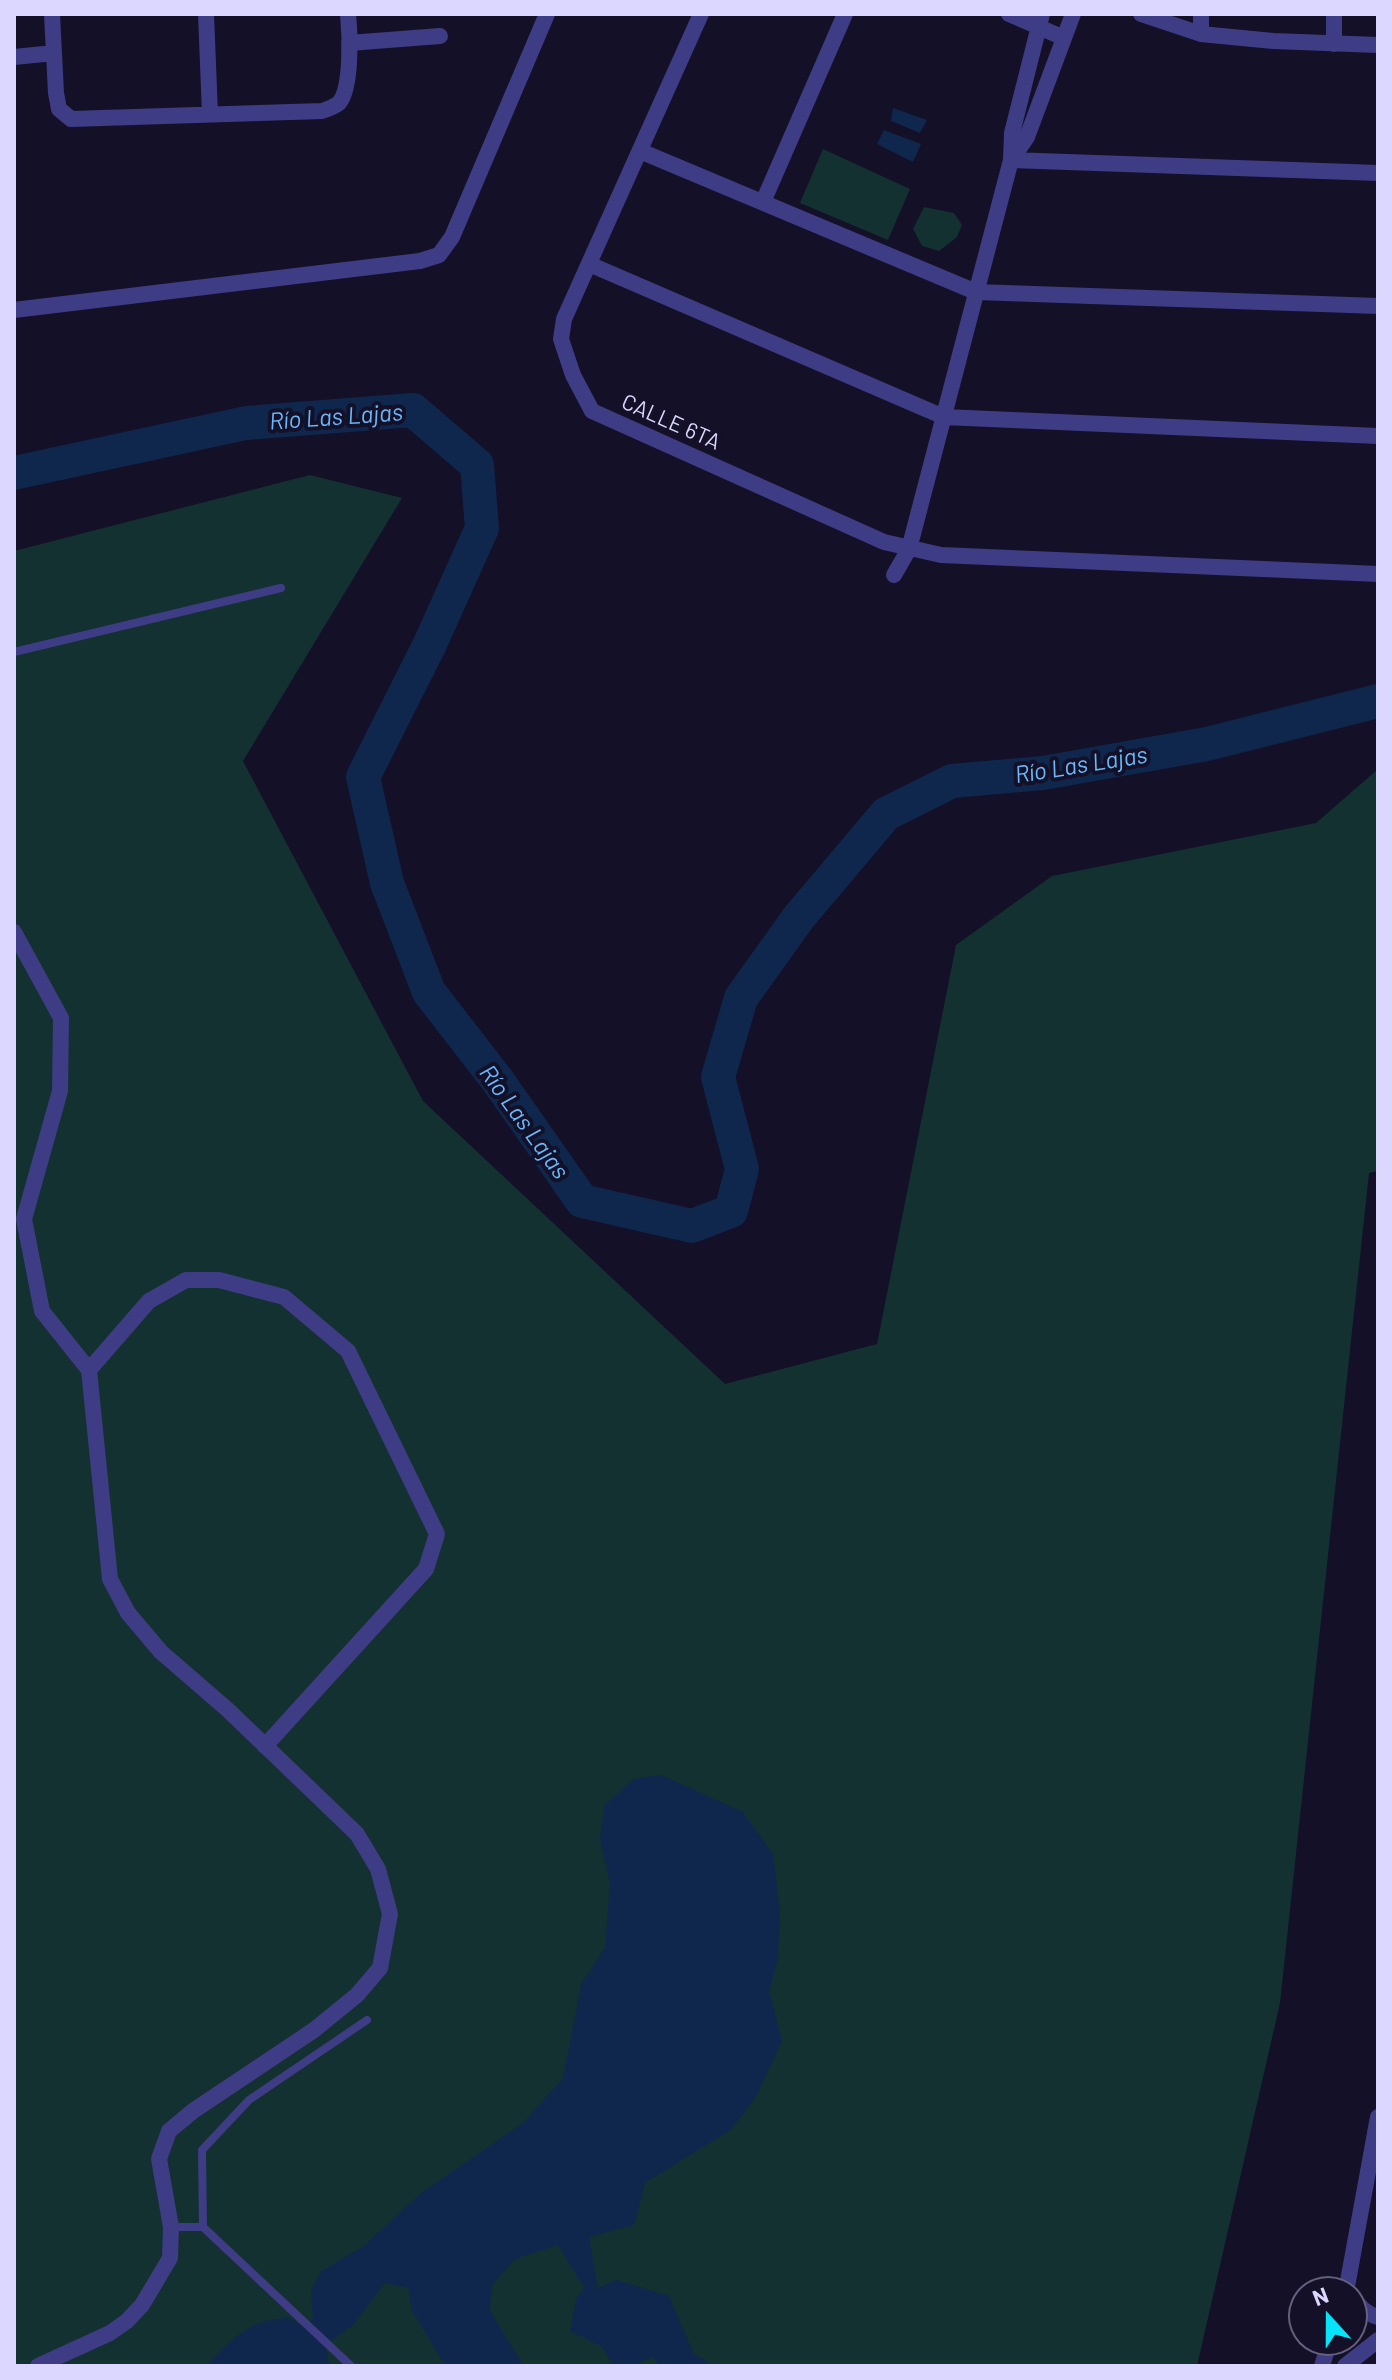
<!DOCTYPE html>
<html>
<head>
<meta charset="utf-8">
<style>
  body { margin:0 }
  #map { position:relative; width:1392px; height:2380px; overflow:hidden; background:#141027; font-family:Barlow,sans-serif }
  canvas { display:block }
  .frame { position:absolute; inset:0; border:16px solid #dbd7fe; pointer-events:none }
  .north { position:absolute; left:1288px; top:2276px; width:80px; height:80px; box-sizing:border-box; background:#141027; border:2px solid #64607d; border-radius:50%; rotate:339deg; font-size:22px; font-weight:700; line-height:32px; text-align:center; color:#dbd7fe }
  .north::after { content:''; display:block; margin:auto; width:28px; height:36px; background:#06e4fa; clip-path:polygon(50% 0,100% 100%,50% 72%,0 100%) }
</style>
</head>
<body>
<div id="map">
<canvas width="1392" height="2380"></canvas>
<div class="frame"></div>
<div class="north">N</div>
</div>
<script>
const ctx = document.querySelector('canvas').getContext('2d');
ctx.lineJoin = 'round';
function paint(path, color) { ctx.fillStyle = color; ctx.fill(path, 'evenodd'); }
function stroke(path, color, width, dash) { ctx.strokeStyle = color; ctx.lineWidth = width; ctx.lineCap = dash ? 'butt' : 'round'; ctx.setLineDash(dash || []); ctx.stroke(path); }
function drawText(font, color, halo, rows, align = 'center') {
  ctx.font = font + ' Barlow,sans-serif'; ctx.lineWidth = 8; ctx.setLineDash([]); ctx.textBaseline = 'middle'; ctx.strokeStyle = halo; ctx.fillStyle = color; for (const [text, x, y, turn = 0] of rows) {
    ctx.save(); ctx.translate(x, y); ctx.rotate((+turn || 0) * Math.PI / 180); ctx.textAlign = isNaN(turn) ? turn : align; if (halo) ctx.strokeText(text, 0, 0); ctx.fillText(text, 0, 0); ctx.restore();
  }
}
paint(new Path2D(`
  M823 149 910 189 888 240 800 203Z
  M924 207 954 213 962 225 957 237 939 251 922 246 913 229Z
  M310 475 402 498 243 761 423 1101 725 1384 877 1344 956 945 1052 876 1316 823 1378 769V1171L1369 1173 1280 2003 1197 2366H14V551Z`), '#133130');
paint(new Path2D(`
  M893 108 927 120 920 133 891 121Z
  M884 130 921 144 913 162 877 144Z
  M661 1775 743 1812 773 1854 780 1914 778 1959 769 1990 782 2041 757 2095 732 2129 645 2183 634 2225 589 2237 598 2288 616 2280 669 2296 694 2354 715 2366H660L653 2357 631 2366H614L602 2347 570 2331 576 2299 584 2288 558 2245 515 2259 492 2285 490 2311 521 2361 515 2366H446L411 2309 409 2288 385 2283 354 2324 325 2346 330 2366H206C237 2335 244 2323 288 2317L301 2326 310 2324 313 2317 311 2292 320 2272 364 2246 421 2193 523 2123 563 2078 581 1985 605 1947 610 1883 600 1840 604 1806 634 1779Z`), '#0f274c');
stroke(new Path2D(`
  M14 473 246 423 413 410 477 465 482 528 430 644 363 777 387 883 429 992 498 1081 582 1201 692 1226 731 1211 742 1169 718 1077 741 998 799 917 886 814 952 781 1043 773 1207 744 1378 701`), '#0f274c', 34);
stroke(new Path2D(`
  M14 652 281 588
  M171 2227H203L351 2366
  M203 2227 202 2150 249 2100 367 2020`), '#3e3c85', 8);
stroke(new Path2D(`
  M52 14 56 93 59 109 71 119 322 111C328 109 334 107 339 103 352 88 350 34 348 14
  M206 14 210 114
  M701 14 564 319 561 339 573 375 592 411 884 542 941 555 1378 574
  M1009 14 1064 38
  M1141 14 1201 34 1273 41 1378 45
  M1334 14V44
  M1201 34V14
  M349 43 440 36
  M14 57 54 53
  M640 151 976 292 1378 306
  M1012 159 1027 137 1073 14
  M1011 160 1378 173
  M763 202 845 14
  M589 264 944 417 1378 436
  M14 310 420 261 439 255 452 237 547 14
  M894 575 909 549 1011 160 1012 133 1042 14
  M14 932 61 1018 60 1091 24 1219 42 1311 89 1370 110 1579 128 1613 161 1652 228 1710 357 1834 378 1869 390 1914 380 1968 357 1995 314 2030 193 2111 169 2131 159 2159 171 2227 170 2258 142 2305 127 2321 110 2333 38 2366
  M89 1370 149 1301 186 1280H219L284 1297 348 1351 437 1534 426 1569 265 1746
  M1346 2292 1378 2117
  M1352 2295C1358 2306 1366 2314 1378 2317
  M1322 2366 1330 2340
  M1345 2366 1378 2340`), '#3e3c85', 16);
drawText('22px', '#dbd7fe', '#141027', [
  ["CALLE 6TA",671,422,24]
]);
drawText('italic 24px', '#67b8fc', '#141027', [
  ["Río Las Lajas",336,417,-4],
  ["Río Las Lajas",1081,765,-9],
  ["Río Las Lajas",524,1122,54]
]);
</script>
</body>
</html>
